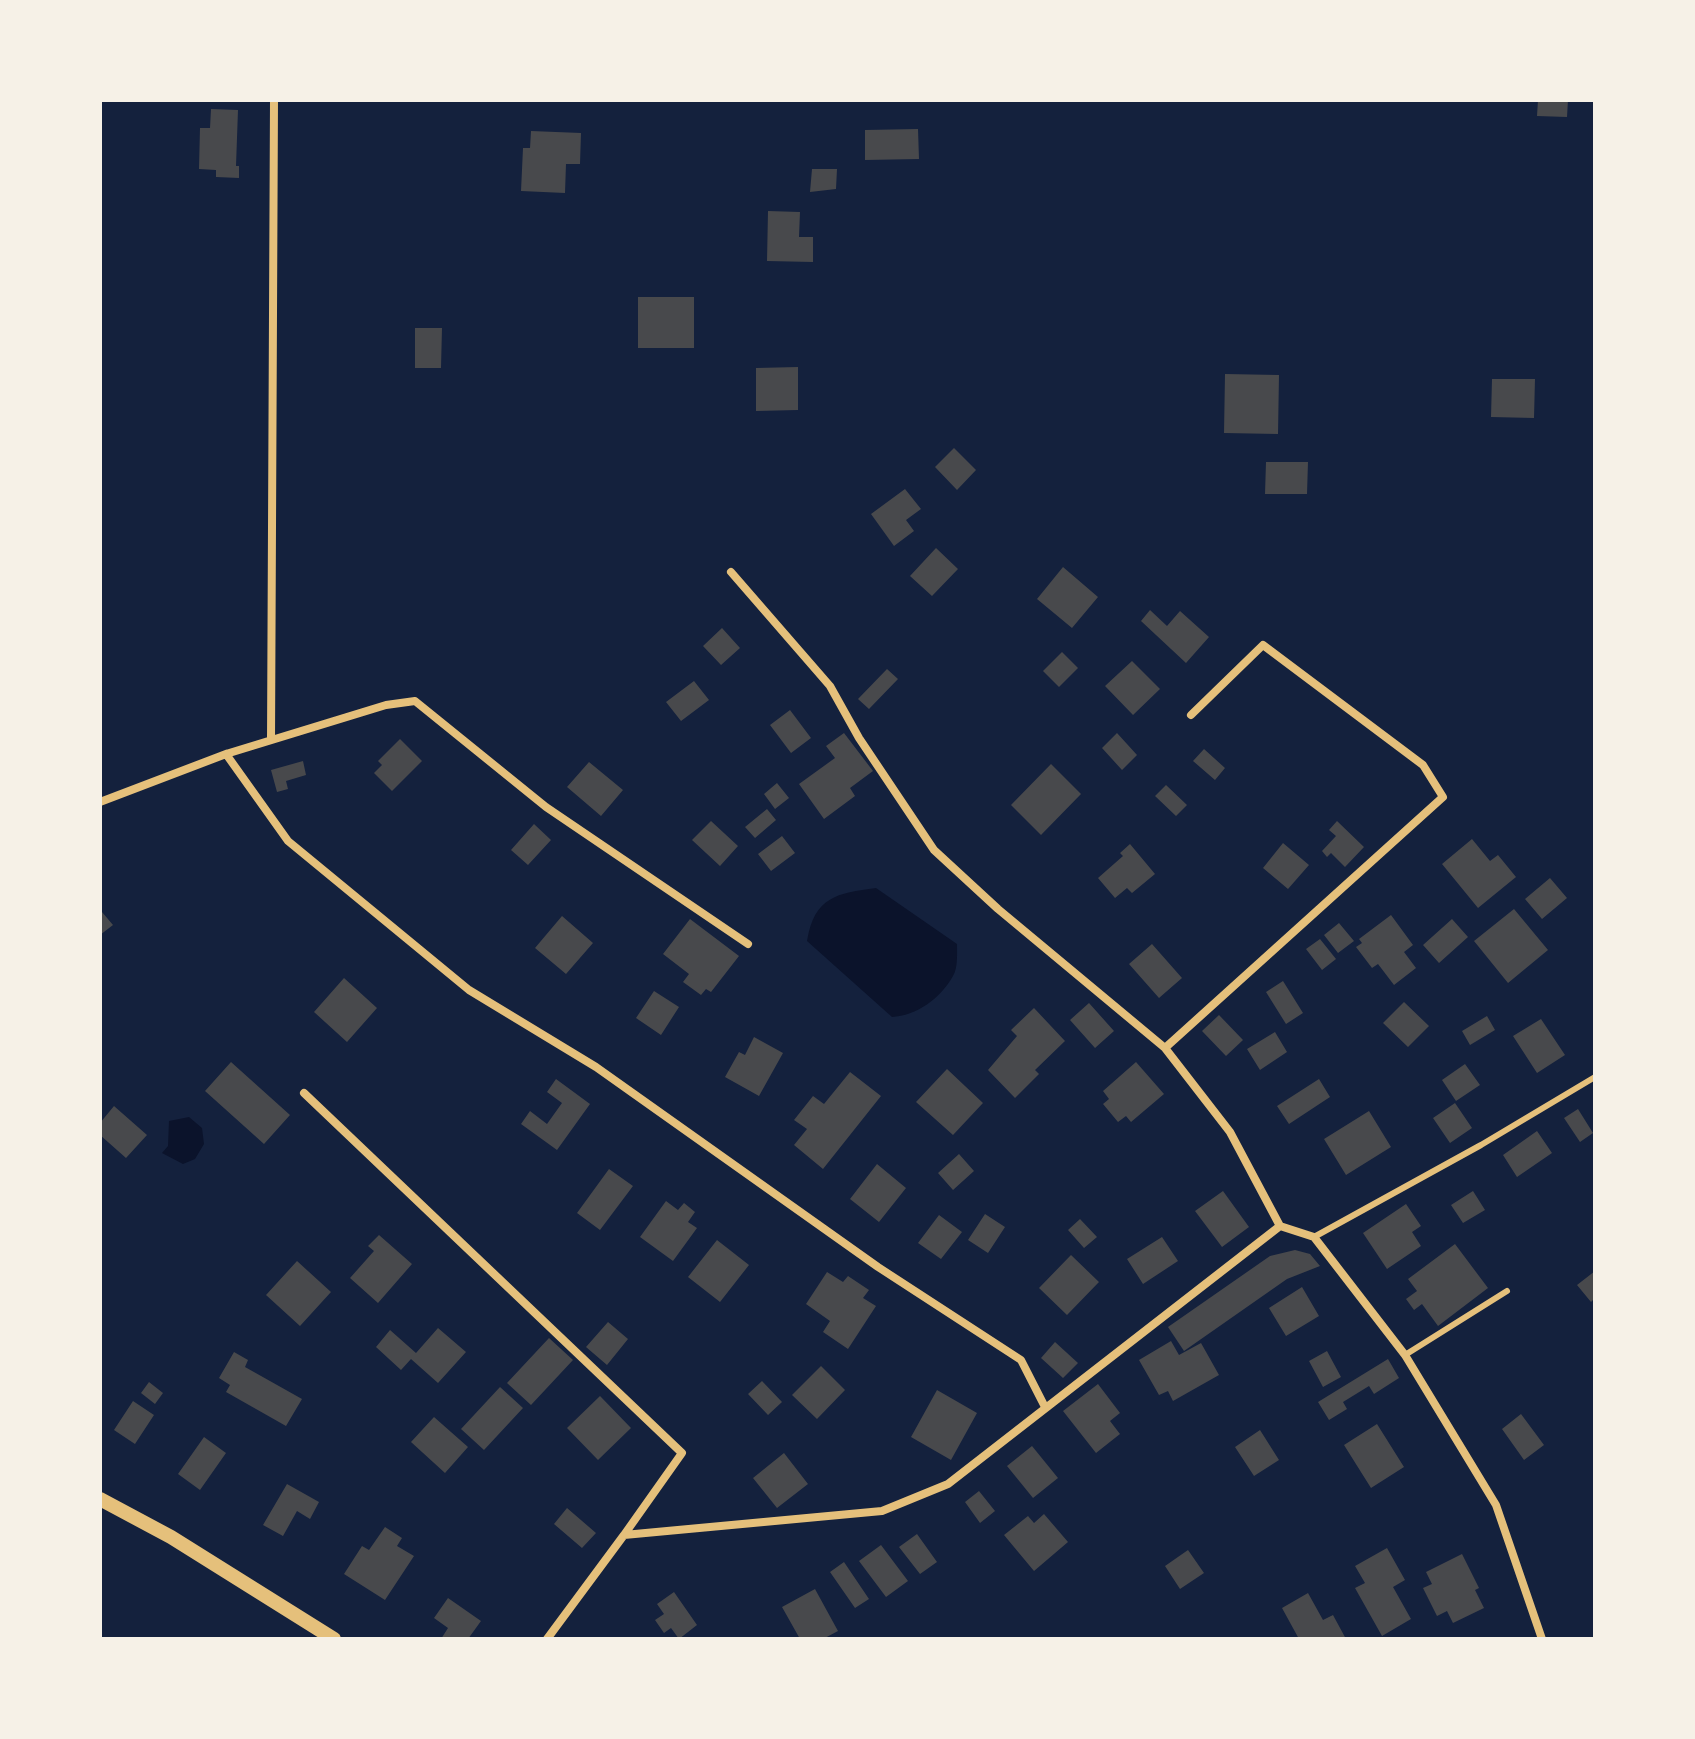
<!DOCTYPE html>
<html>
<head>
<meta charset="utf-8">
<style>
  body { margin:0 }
  #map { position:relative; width:1695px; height:1739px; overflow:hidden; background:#14213d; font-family:Ubuntu,sans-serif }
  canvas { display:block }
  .frame { position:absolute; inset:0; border:102px solid #f6f1e7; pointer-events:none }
</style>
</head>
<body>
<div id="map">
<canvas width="1695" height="1739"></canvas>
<div class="frame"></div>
</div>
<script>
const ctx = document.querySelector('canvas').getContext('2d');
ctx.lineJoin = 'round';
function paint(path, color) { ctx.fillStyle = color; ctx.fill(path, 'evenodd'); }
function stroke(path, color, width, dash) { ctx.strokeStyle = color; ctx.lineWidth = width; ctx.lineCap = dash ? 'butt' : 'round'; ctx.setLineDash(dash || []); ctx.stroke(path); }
paint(new Path2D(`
  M876 888 957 944C957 954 958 968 953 976 941 998 916 1016 892 1017L807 941C814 897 837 893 876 888Z
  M189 1117 202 1128 204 1144 195 1159 183 1164 162 1153 168 1146 169 1121Z`), '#0b132b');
paint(new Path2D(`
  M1538 100H1568L1567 117 1537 116Z
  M211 109 238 110 236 166H239V178L216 177V170L199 169 200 128H210Z
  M918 129 919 159 865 160V130Z
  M531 131 581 133 580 164H566L565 193 521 191 523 148H530Z
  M812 169H837L836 189 810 192Z
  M768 211 800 212 799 237H813V262L767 261Z
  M638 297H694V348H638Z
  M415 328H442L441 368H415Z
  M798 367V410L756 411V368Z
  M1225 374 1279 375 1278 434 1224 433Z
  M1492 379H1535L1534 418 1491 417Z
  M954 448 976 470 957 490 935 467Z
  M1266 462H1308L1307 494H1265Z
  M905 489 921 509 906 520 914 531 894 546 871 514Z
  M936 548 958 569 932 596 910 576Z
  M1063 567 1098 597 1072 628 1037 599Z
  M1150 610 1167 626 1180 611 1209 637 1186 663 1141 621Z
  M722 628 740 648 721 665 703 646Z
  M1062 652 1078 668 1059 687 1043 671Z
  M1132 661 1160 689 1133 715 1105 686Z
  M887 669 898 679 869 709 858 699Z
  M694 681 709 700 681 721 666 702Z
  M790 710 811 738 791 753 770 725Z
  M844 733 873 771 850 788 855 796 824 819 799 784 835 758 826 746Z
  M1117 733 1137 755 1122 770 1102 748Z
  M400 739 422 761 392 791 374 773 382 765 378 761Z
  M1204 749 1225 768 1215 780 1193 761Z
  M303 761 306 775 286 781 288 789 277 792 271 770Z
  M589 762 623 790 601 816 567 787Z
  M1051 764 1081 794 1041 835 1011 805Z
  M777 783 789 798 775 809 764 794Z
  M1166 785 1187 805 1176 816 1155 796Z
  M767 809 776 820 755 838 745 827Z
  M711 821 738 846 720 866 692 840Z
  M1337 821 1364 847 1345 867 1331 853 1327 857 1322 851 1336 836 1329 830Z
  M534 824 551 840 528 865 511 850Z
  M782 836 795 853 771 871 758 854Z
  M1472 839 1490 861 1498 855 1516 877 1478 908 1442 864Z
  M1283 843 1309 865 1288 889 1263 868Z
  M1130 844 1155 874 1132 893 1127 888 1115 898 1098 878 1123 856 1120 853Z
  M1550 878 1567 898 1542 919 1525 899Z
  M1514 909 1548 950 1508 983 1474 941Z
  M102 912 113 925 100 935V914Z
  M1391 915 1413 945 1404 952 1416 968 1394 985 1378 964 1372 968 1356 947 1362 943 1359 939Z
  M562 916 593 943 566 974 535 948Z
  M690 919 739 956 711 992 706 989 701 995 683 982 689 974 663 954Z
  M1452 919 1468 937 1439 963 1423 945Z
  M1339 923 1354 941 1338 953 1324 935Z
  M1320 939 1336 959 1322 970 1306 949Z
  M1152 944 1182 978 1159 998 1129 964Z
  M344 978 377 1008 347 1042 314 1012Z
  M1283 981 1303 1013 1286 1024 1266 992Z
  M654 991 679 1007 661 1035 636 1018Z
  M1404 1002 1429 1026 1408 1047 1383 1023Z
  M1089 1003 1114 1031 1095 1048 1070 1020Z
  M1034 1008 1065 1041 1035 1070 1039 1074 1015 1098 988 1070 1017 1036 1011 1030Z
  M1219 1015 1243 1040 1226 1056 1202 1031Z
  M1487 1016 1495 1030 1470 1045 1462 1031Z
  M1541 1019 1565 1055 1537 1073 1513 1036Z
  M1275 1032 1287 1052 1260 1070 1247 1049Z
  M754 1037 783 1053 759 1096 725 1077 739 1052 745 1055Z
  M231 1062 290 1115 264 1144 205 1091Z
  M1136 1062 1164 1094 1131 1122 1126 1116 1118 1122 1103 1104 1109 1099 1103 1091Z
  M1465 1064 1480 1085 1456 1101 1442 1080Z
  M947 1069 983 1103 953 1135 916 1102Z
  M850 1072 881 1096 823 1169 794 1145 807 1129 794 1120 813 1096 824 1104Z
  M556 1079 590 1104 557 1150 521 1124 530 1111 547 1124 562 1103 547 1092Z
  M1319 1079 1330 1097 1289 1124 1277 1106Z
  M1455 1103 1472 1128 1450 1143 1433 1118Z
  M114 1106 147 1135 126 1158 100 1135V1123Z
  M1578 1109 1593 1133 1580 1142 1564 1118Z
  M1369 1111 1391 1147 1346 1175 1324 1139Z
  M1537 1131 1552 1153 1517 1177 1503 1155Z
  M959 1154 974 1171 953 1190 938 1173Z
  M877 1164 906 1188 879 1222 850 1199Z
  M609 1169 633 1186 600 1230 577 1213Z
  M1223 1191 1249 1227 1222 1247 1195 1211Z
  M1473 1191 1485 1210 1463 1223 1451 1205Z
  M666 1201 678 1210 684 1203 695 1212 688 1222 697 1228 673 1261 640 1237Z
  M1406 1204 1421 1226 1412 1232 1421 1246 1387 1269 1363 1233Z
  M985 1214 1005 1227 988 1253 968 1240Z
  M939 1215 962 1232 941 1259 918 1243Z
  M1080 1219 1097 1237 1084 1248 1068 1230Z
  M379 1235 412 1264 378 1303 350 1278 374 1251 368 1246Z
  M1162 1237 1178 1261 1143 1284 1127 1259Z
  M717 1240 749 1265 720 1302 688 1277Z
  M1455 1244 1488 1288 1438 1326 1422 1304 1414 1310 1406 1299 1417 1291 1408 1279Z
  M1295 1250 1310 1254 1320 1266 1287 1279 1184 1351 1168 1327 1270 1256Z
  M1071 1255 1099 1282 1067 1315 1039 1288Z
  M297 1261 331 1292 300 1326 266 1295Z
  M1595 1271V1298L1591 1302 1577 1285Z
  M827 1272 843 1282 848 1276 869 1290 863 1298 876 1306 848 1349 823 1332 830 1321 806 1304Z
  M1302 1287 1319 1316 1286 1336 1269 1308Z
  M608 1322 628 1339 607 1365 586 1347Z
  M438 1328 466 1352 438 1383 411 1359 401 1370 376 1347 390 1330 416 1353Z
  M549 1338 573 1360 531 1405 507 1383Z
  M1171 1341 1179 1355 1201 1343 1219 1375 1173 1401 1168 1391 1159 1395 1139 1360Z
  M1055 1342 1078 1363 1063 1378 1041 1358Z
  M1327 1351 1341 1377 1323 1387 1309 1361Z
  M234 1352 248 1360 245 1367 302 1399 286 1426 226 1392 230 1385 219 1378Z
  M1388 1359 1399 1378 1374 1394 1369 1386 1343 1402 1347 1409 1329 1420 1318 1402Z
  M821 1366 845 1390 817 1419 792 1395Z
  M762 1381 782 1402 768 1415 748 1394Z
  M149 1382 163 1393 155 1404 141 1393Z
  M1098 1384 1120 1413 1110 1421 1120 1434 1096 1453 1063 1411Z
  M500 1387 523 1408 484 1450 461 1429Z
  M937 1390 977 1413 951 1460 911 1437Z
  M600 1396 631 1428 598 1460 567 1428Z
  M133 1401 154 1415 135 1444 114 1430Z
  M1521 1414 1544 1445 1524 1460 1502 1429Z
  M434 1417 468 1447 445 1473 411 1442Z
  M1377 1424 1404 1467 1371 1488 1344 1445Z
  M1260 1430 1279 1460 1254 1476 1235 1447Z
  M204 1437 226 1453 200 1490 178 1474Z
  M1032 1446 1058 1478 1033 1498 1007 1466Z
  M784 1453 808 1484 777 1508 753 1478Z
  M287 1484 319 1502 310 1519 297 1511 283 1536 263 1525Z
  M979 1491 995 1511 980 1523 965 1502Z
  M567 1508 596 1533 582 1548 554 1524Z
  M1044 1514 1068 1542 1034 1571 1004 1535 1028 1516 1034 1523Z
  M385 1527 402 1538 397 1546 414 1556 385 1600 344 1574 362 1546 369 1550Z
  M917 1534 937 1562 920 1574 899 1547Z
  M881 1545 908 1581 886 1597 859 1561Z
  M1387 1548 1405 1580 1393 1587 1411 1619 1382 1636 1355 1588 1365 1583 1355 1566Z
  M1188 1550 1204 1573 1180 1589 1165 1566Z
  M1462 1554 1479 1588 1475 1590 1484 1608 1453 1623 1447 1611 1437 1616 1423 1588 1432 1584 1426 1572Z
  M844 1562 869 1599 855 1608 830 1572Z
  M815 1589 838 1631 823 1639H800L782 1607Z
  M674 1592 697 1625 679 1639 671 1628 664 1633 655 1620 664 1614 657 1604Z
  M1308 1593 1323 1620 1333 1615 1346 1639H1299L1282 1608Z
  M448 1598 481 1621 468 1639H441L448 1628 434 1618Z`), '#48494c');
stroke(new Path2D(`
  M1314 1237 1481 1145 1595 1077
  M1405 1355 1507 1291`), '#e5c07b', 6);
stroke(new Path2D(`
  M731 572 830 686 859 738 934 850 998 909 1165 1048 1230 1132 1280 1226
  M271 740 274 100
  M226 754 288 841 469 990 596 1067 878 1267 1021 1360 1045 1407
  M100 802 226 754 386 705 415 701 546 807 748 944
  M1165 1048 1443 797 1423 765 1263 645 1191 715
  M304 1093 682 1453 624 1535
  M547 1639 624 1535 882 1511 948 1484 1280 1226 1314 1237 1405 1355 1496 1505 1542 1639`), '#e5c07b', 8);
stroke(new Path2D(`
  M100 1499 171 1537 334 1639`), '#e5c07b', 14);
</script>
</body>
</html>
